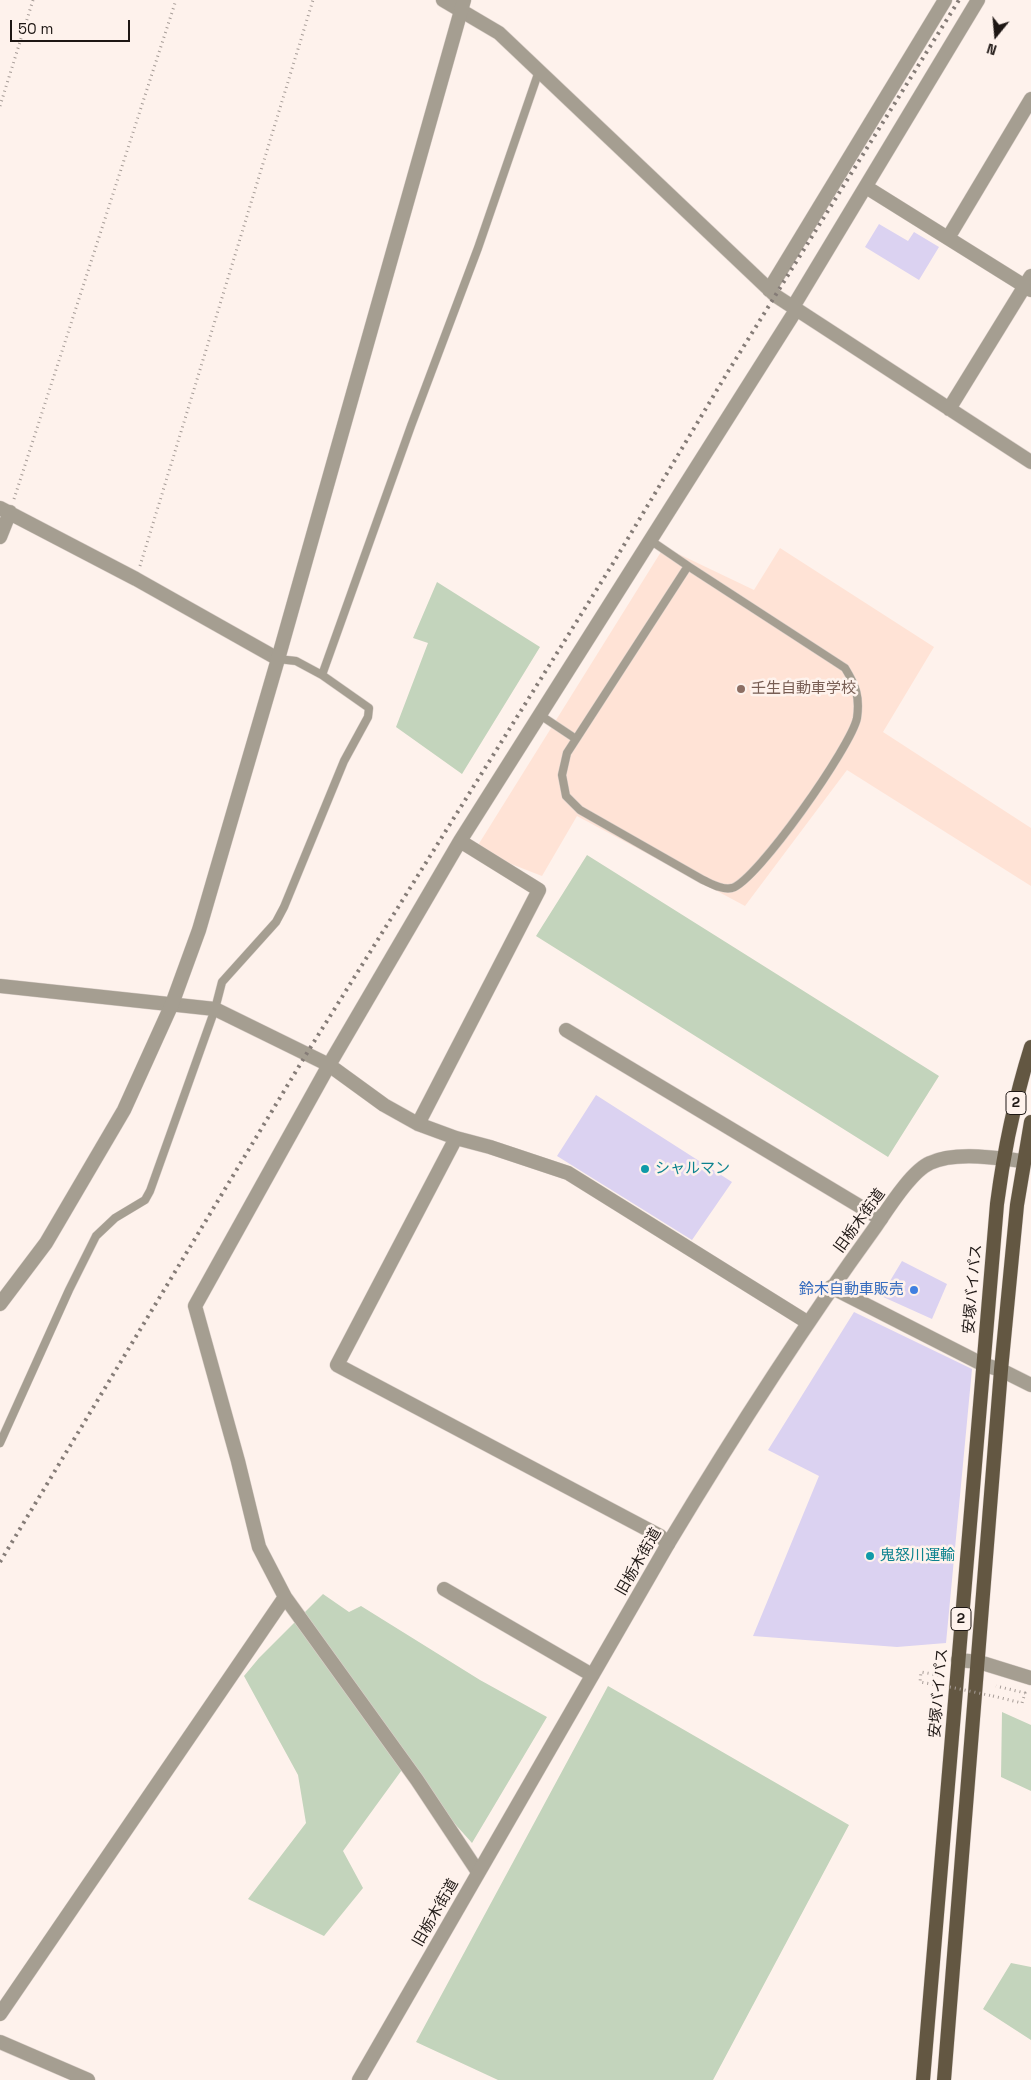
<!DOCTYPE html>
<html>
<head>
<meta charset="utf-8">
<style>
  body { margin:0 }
  #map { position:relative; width:1031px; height:2080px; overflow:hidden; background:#fef2ec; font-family:"Space Grotesk",sans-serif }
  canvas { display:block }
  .north { position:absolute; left:971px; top:10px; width:50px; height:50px; -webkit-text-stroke:4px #fef2ec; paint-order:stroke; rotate:197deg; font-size:14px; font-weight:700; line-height:20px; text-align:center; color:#1e1714 }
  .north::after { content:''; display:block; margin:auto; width:18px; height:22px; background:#1e1714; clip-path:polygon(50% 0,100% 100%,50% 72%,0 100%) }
  .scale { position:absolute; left:10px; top:20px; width:120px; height:22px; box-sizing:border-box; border:2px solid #1e1714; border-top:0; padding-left:6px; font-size:15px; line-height:18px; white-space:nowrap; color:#1e1714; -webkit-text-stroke:4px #fef2ec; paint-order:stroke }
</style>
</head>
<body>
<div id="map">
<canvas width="1031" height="2080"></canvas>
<div class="north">N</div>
<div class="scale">50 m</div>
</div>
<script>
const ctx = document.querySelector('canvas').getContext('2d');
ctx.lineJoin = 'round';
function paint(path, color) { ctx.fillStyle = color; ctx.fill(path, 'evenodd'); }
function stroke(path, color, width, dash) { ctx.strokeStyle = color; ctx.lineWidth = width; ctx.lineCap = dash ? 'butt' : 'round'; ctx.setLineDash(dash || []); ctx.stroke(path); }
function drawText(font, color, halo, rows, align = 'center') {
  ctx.font = font + ' "Space Grotesk","Noto Sans JP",sans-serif'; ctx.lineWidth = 5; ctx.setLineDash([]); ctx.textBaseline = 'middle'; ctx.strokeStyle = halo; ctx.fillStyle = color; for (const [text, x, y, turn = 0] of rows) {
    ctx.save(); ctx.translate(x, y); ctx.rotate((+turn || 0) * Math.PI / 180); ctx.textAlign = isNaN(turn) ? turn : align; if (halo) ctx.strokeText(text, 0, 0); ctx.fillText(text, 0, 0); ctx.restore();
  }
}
paint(new Path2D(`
  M664 547 754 590 780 548 934 647 883 732 1031 828V886L847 770 745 906 577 816 542 876 475 850Z`), '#ffe3d6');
paint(new Path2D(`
  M437 582 540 647 462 774 396 727 428 643 413 638Z
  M587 855 939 1076 888 1157 536 936Z
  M323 1594 349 1612 361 1606 480 1680 547 1717 472 1843 404 1767 343 1851 363 1888 324 1936 248 1899 306 1823 298 1775 244 1676 259 1658Z
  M608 1686 849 1825 713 2080H498L416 2042Z
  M1002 1712 1031 1725V1791L1001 1777Z
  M1011 1963 1031 1967V2040L983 2009Z`), '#c3d4bc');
paint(new Path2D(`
  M879 224 908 241 914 232 939 247 919 280 865 247Z
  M596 1095 732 1182 692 1240 557 1156Z
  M902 1261 947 1284 932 1319 881 1296Z
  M854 1312 972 1369 946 1643 897 1647 753 1636 819 1476 768 1450Z`), '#dbd2f1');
const service = new Path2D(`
  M650 540 688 566
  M688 566 845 668C856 686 860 697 857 718 852 745 757 881 732 888 722 890 712 884 703 880L580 810 566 796 562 775 567 753Z
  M322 675 411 426 478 248 539 71
  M540 715 576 739
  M0 1443 69 1290 96 1236 115 1218 145 1200 150 1191 215 1009 222 982 276 922 284 907 344 761 368 717 369 708 322 675 296 661 278 659`);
const minor = new Path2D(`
  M443 0 499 33 776 296 1031 462
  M866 187 1031 290
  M948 238 1031 99
  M769 290 945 0
  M793 307 978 0
  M949 409 1031 276
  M0 508 136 579 278 659
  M0 537 10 512
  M0 986 215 1009 329 1065 384 1105 418 1124 456 1138 490 1147 568 1173 807 1322
  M566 1030 881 1219
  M418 1124 539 890 460 841
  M456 1138 337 1365 660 1536 668 1544
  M831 1287 982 1364 1001 1370 1031 1385
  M444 1589 592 1675
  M478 1872 417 1780 285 1597 259 1547 238 1461 195 1306 329 1065 460 841 796 310
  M0 2014 285 1597
  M0 2042 88 2080`);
const tertiary = new Path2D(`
  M0 1304 46 1243 124 1110 172 1004 199 930 278 659 464 0
  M958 1660 979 1662 1031 1678
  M359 2080 668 1544C733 1436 800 1331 874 1229 886 1212 911 1171 930 1163 955 1151 996 1158 1023 1161`);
const primary = new Path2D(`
  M923 2080 997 1204C1004 1150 1015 1098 1031 1047
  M944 2080 1001 1370 1017 1205 1031 1122`);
stroke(service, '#dacfc9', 9);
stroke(minor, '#dacfc9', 15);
stroke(tertiary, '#dacfc9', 15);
stroke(primary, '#dacfc9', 15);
stroke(new Path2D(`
  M0 106 33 0
  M14 499 176 0
  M140 566 313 0
  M943 1686 920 1682 921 1672 944 1676
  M993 1696 1022 1703 1025 1693 996 1686`), '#a69c97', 3, [1, 4]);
stroke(service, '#a59e91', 8);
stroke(minor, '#a59e91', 14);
stroke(tertiary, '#a59e91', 14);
stroke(primary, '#635742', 14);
stroke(new Path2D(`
  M0 1562 307 1053 612 565 729 370 959 0`), '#857c77', 4, [2.5, 5]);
stroke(new Path2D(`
  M945 1686 993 1696`), '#a69c97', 3, [1, 4]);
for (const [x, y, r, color] of [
  [741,689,5,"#8d6e63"],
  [645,1169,5,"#0f9aa8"],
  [914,1290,5,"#3f7fe0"],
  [870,1556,5,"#0f9aa8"]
]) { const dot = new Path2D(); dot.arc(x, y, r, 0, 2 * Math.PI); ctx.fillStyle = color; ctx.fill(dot); stroke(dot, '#fef2ec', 2); }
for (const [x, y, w] of [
  [1016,1103,20],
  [961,1619,20]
]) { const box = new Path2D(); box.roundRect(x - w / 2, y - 11.5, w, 23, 4); ctx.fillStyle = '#fef2ec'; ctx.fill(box); stroke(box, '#1e1714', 1); }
drawText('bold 14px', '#1e1714', null, [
  ["2",1016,1103],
  ["2",961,1619]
]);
drawText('15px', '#785e54', '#fef2ec', [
  ["壬生自動車学校",751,689]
], 'left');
drawText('15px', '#0d838f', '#fef2ec', [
  ["シャルマン",655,1169],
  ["鬼怒川運輸",880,1556]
], 'left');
drawText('15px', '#1e1714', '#fef2ec', [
  ["旧栃木街道",860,1221,-54],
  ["安塚バイパス",973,1289,-85],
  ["旧栃木街道",639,1562,-60],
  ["安塚バイパス",939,1693,-85],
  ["旧栃木街道",436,1913,-60]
]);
drawText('15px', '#366cbe', '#fef2ec', [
  ["鈴木自動車販売",904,1290]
], 'right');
</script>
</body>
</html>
